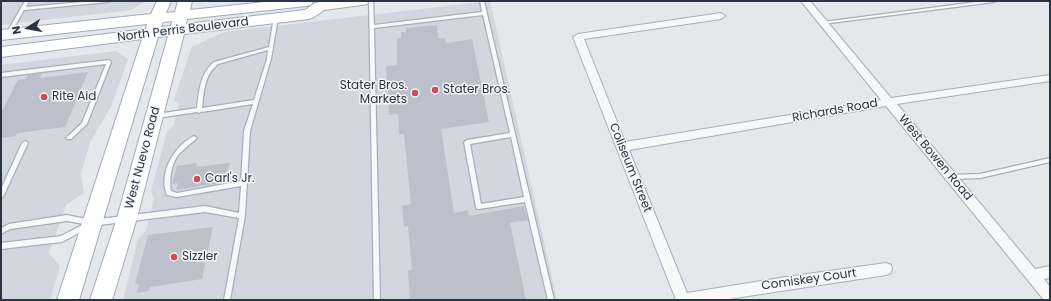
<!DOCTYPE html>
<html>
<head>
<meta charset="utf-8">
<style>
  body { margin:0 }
  #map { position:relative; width:1051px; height:301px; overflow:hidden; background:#e4e7ec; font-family:Poppins,sans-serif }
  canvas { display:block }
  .frame { position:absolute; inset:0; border:2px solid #2b3445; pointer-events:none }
  .north { position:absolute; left:8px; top:8px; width:40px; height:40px; -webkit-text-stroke:3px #f4f6f9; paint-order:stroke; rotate:259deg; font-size:11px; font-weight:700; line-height:16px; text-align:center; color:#2b3445 }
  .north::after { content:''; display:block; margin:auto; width:14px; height:18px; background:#2b3445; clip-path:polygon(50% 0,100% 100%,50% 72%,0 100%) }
</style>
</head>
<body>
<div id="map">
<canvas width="1051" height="301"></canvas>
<div class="frame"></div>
<div class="north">N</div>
</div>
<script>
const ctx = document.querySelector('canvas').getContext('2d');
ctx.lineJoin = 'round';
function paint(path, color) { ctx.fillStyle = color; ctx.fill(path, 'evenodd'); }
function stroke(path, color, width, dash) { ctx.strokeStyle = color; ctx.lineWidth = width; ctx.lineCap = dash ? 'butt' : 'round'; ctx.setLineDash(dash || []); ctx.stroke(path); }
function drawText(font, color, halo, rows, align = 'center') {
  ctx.font = font + ' Poppins,sans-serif'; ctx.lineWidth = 3; ctx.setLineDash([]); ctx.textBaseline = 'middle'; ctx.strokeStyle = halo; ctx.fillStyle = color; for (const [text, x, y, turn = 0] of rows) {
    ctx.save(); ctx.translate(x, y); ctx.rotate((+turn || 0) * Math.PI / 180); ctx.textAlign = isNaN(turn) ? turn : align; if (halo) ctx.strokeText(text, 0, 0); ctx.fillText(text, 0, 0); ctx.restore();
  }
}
paint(new Path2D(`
  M1 1H146L131 10 1 25Z
  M490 1 557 300H123L138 239 146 231 154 199 151 191 167 131 174 125 179 105 174 99 192 47 224 32Z
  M116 51 128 59 111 107 91 140 81 173 84 193 66 205 49 253 60 266 50 300H1V65Z`), '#d2d6de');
paint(new Path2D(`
  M437 25 438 39 445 38 446 43 472 39 489 122 441 129 454 213 468 210 469 216 524 206 528 220 510 223 526 300H410L408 271 412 270 408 226 404 227 402 206 411 204 404 134 399 135 398 114 389 115 386 66 397 65V39L401 38V32H406V28Z
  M88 72 65 127 17 133 16 136 1 138V113L18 80 26 79 28 75 42 73 40 78Z
  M197 163 196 167 230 163 227 174 222 175 220 183 176 190 178 183 172 184 177 166Z
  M213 227 202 279 150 287 149 291 137 293 139 284H135L148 235Z`), '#bbc0ca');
const lane = new Path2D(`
  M25 1H29L26 7 94 1H110L108 2 24 10 10 35H6V34Z
  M369 1H373L374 25 482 12 480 1H484L554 300H548L525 202 479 209H477L476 207 464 142 467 140 510 133 483 15 374 28 380 300H374ZM511 137 524 197 481 204 470 144Z
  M984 1H996L994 2 823 24 821 23 823 22Z
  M274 17H276L278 18 271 59 250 131 245 216 230 300H224L239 218 205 212 91 226 89 225 88 228 62 242 1 249V243L61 236 84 224 67 221 10 229 1 234V228L9 224 67 215 91 220 205 206 239 213 241 186 177 197 167 195C158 173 174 146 194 136L197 138 196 139C190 144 184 149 179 154 171 164 169 179 171 191L177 193 241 181 244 131 253 104 201 112 199 113 197 112 157 118 154 116 157 114 197 108C199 91 200 74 214 62L269 47ZM268 50 267 59 254 100 202 108C204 92 204 75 218 64Z
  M109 60 111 62 87 124 71 139H67L66 138 67 137 82 123 106 64 1 77V73Z
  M25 141 28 143 4 195 3 197H1V189L22 143Z
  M1050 158V162L980 178 951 179H949L948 177 949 175H951L980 174Z`);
const street = new Path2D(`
  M801 1H810L891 98 1050 75V81L897 104 1035 269 1050 266V278L1044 279 1050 287V300H1044L886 106 629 150 687 293 786 277 886 263 891 265 892 269 891 273 886 275 722 300H676L573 37 578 34 721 13 725 16 721 19 584 39 625 142 881 100Z`);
const primary = new Path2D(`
  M157 1H171L166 13 175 12 178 1H192L190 10 274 1 313 2 311 5 306 6 187 19 186 24 305 10 315 3 320 2 369 1 367 4 362 5 324 10 314 17 309 19 184 34 137 218 112 300H90L117 218 168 36 158 37 79 300H57L142 39 1 57V47L146 29 147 24 1 40V30L151 14ZM172 21 171 26 161 27 163 22Z`);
stroke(lane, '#a9aeb7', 2.5);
stroke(street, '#a9aeb7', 2);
stroke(primary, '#a3abb8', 2);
paint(lane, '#f7f8fa');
paint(street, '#f7f8fa');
paint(primary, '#fff');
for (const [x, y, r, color] of [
  [435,90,4,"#d1495b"],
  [415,93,4,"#d1495b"],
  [44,97,4,"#d1495b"],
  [197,179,4,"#d1495b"],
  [174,257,4,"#d1495b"]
]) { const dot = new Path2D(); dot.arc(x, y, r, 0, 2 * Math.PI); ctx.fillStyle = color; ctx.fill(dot); stroke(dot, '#f4f6f9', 1.5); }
drawText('12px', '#2b3445', '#f4f6f9', [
  ["North Perris Boulevard",183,30,-7],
  ["Richards Road",835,111,-10],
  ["West Nuevo Road",143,158,-75],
  ["West Bowen Road",935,158,50],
  ["Coliseum Street",630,168,68],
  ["Comiskey Court",809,280,-8]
]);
drawText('12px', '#2b3445', '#f4f6f9', [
  ["Stater Bros.",407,86,"right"],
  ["Markets",407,100,"right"],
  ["Stater Bros.",443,90],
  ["Rite Aid",52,97],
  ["Carl's Jr.",205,179],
  ["Sizzler",182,257]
], 'left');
</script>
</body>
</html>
